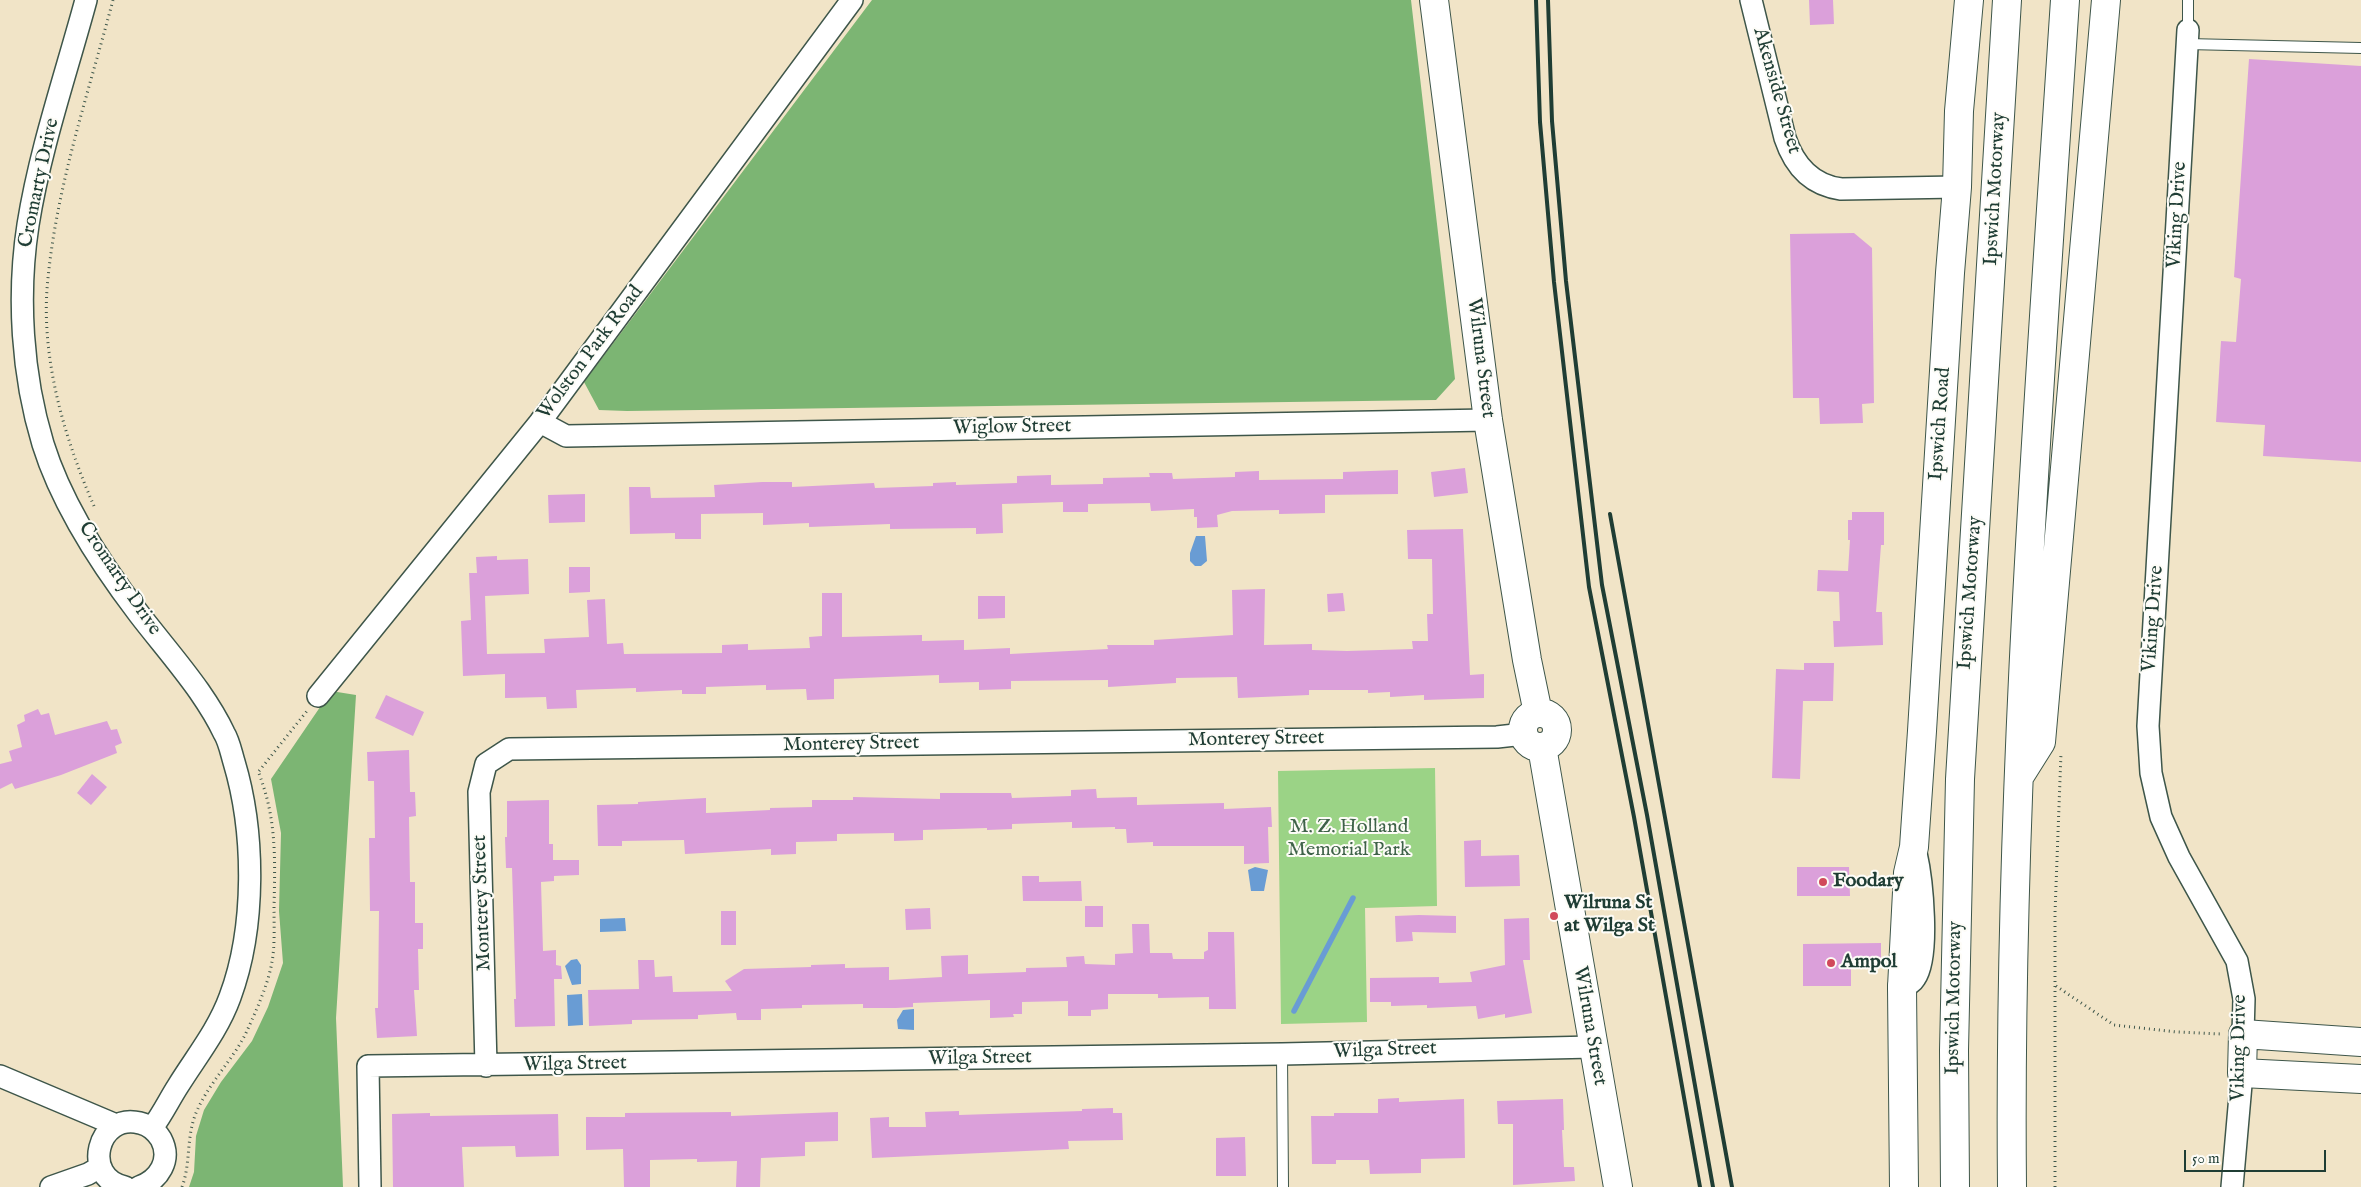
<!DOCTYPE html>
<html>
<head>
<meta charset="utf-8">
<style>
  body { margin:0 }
  #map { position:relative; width:2361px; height:1187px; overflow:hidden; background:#f1e4c7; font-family:"IM FELL English",serif }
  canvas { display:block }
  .scale { position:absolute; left:2184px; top:1150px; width:142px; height:22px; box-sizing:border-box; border:2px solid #1f3d34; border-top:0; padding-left:6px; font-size:15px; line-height:18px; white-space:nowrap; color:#1f3d34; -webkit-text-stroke:4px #fdfcf7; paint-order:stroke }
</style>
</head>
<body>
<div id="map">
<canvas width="2361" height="1187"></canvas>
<div class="scale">50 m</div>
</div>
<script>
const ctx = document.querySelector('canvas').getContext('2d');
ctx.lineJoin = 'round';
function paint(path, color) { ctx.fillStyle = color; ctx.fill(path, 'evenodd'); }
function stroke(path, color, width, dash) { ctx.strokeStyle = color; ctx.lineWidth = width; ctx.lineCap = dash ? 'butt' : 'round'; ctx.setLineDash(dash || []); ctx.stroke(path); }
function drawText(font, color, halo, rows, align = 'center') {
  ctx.font = font + ' "IM FELL English",serif'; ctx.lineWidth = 4; ctx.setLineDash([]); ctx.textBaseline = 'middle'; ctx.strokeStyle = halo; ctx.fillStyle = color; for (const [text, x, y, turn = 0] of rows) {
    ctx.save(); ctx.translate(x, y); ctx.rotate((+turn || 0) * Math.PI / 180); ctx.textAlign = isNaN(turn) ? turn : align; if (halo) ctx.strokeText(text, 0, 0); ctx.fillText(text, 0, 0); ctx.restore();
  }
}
paint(new Path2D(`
  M1435 768 1437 906 1365 908 1367 1022 1281 1024 1278 771Z`), '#9bd386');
paint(new Path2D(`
  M872 0H1411L1455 379 1436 400 627 411 599 410 584 382Z
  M331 691 356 695 336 1018 343 1187H189L194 1172 196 1136 204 1110 221 1082 252 1041 268 1007 283 963 279 911 281 833 271 779Z`), '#7cb573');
paint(new Path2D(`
  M1196 536H1205L1207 561 1201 566H1195L1190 561V553Z
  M1255 867 1268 870 1264 891H1251L1248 870Z
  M625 918 626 931 600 932V919Z
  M577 959 581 965V984L572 985 565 966 571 960Z
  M582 994 583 1025 568 1026 567 995Z
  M914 1009V1030L898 1029 897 1020 903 1010Z`), '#699cd4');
stroke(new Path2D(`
  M1294 1011 1353 898`), '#699cd4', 5.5);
paint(new Path2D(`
  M1809 0H1833L1834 24 1810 25Z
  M2249 59 2361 66V462L2263 456 2265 425 2216 422 2221 341 2236 342 2241 279 2234 277Z
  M1854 233 1872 248 1874 403 1862 404 1863 423 1820 424 1819 398H1793L1790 234Z
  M1465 468 1468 493 1434 497 1431 472Z
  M1398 470V494L1325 495V513L1279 514V510L1232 511 1217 515 1218 527 1197 528V517H1194V509L1151 511 1150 503 1088 504V512H1063V502L1002 504 1003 533 976 534V528L890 529V524L809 527V523L763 525V513L701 514V539H675V533L630 534 629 487H650L651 498 715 497 714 485 762 482H792V487L874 483 875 488 933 486V483L956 482V485L1017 483V476L1051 475V485L1103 484V478L1150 477 1149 473H1172L1173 479 1235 477V472L1259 471V480L1343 479V472Z
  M585 494V522L549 523 548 495Z
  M1852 512H1884V545H1881L1876 612H1882L1883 645 1834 647 1833 621H1840L1839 592 1817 591 1818 570 1848 571 1850 540H1848V520H1852Z
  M1463 529 1470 675 1484 674V698L1424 700V695L1390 697V692L1368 693V690H1309V695L1238 698 1237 677 1176 678V683L1108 687V680L1011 681V689L979 690V682L939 683V675L834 679V699L807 700 806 689 766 690V685L706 687V694H682V690L636 692V688L576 690 577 708 547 709 546 697 505 698V674L463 676 461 621 471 620 469 573H477L476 557 497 556V560L528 559 529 594 485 596 487 654 545 653 544 639 589 637 587 600 605 599 607 644 623 643 624 654 722 653V645L748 644V650L810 648 809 637 822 636V593H842V637L922 635V641L964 640V650L1010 648V654L1108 649 1107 645H1154V640L1233 635 1232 590 1265 589 1264 645 1312 644V650L1347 651 1413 649 1412 641H1428L1427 614H1433L1432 559H1408L1407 530Z
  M569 567H590V592L569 593Z
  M1343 593 1345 611 1328 612 1327 594Z
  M978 596H1005V618L978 619Z
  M1804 663H1834L1833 701H1803L1800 779 1772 778 1776 669 1804 670Z
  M386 695 424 712 413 736 375 718Z
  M38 709 41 715 49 713 55 735 107 721 111 730 117 729 122 743 115 746 117 753 61 775 15 789 12 783 0 789V764L12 761 9 751 22 747 17 725 25 721 24 715Z
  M409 750 410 792H415L416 816 409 817 410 882H415V923H423V949H418L419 990H414L417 1036 377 1038 375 1008H378L379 911H370L369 838H375L374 781H368L367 752Z
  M92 774 107 787 91 805 77 793Z
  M1096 789 1097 798 1137 797V805L1224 803V809L1271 807 1272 827H1268L1269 863 1244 864V846H1153V842L1127 843 1126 829H1115V827L1072 828V822L1012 824V829L987 830V828L923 830V840L894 841V833L837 834V841L796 842V854L771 855V849L685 854 684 840 622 841V846H598L597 805 638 804V802L706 798V813L750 811 770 810V808L812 807V800H853V797L940 799V793H1011L1012 798 1071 796V790Z
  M549 800V844H553V860H579V875L554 876V881L541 882 543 951 556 950V965L561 966 562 979H554L555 1026 515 1027 514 999H516L512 868H506L505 837H507V801Z
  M1481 840V856L1519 855 1520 886 1465 887 1464 841Z
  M1797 867H1849L1850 896H1797Z
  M1022 876H1039V882L1081 881 1082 901H1023Z
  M1085 906H1103V927H1085Z
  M930 908 931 929 906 930 905 909Z
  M721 911H736V945H721Z
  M1419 915 1456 916V933L1412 932 1413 941 1396 942 1395 916Z
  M1529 918 1530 960H1523L1532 1013 1505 1018V1014L1478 1019 1476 1006 1427 1008V1005L1391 1006V1002H1370V978L1439 977V983L1472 982 1470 972 1505 965 1504 919Z
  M1132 924H1149L1150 953H1172L1173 959H1204V952L1208 950V932H1234L1236 1009H1209V997L1158 998V994H1108V1009L1091 1010V1016H1068V1001L1022 1002V1014H1013L1014 1017 990 1018V1000L913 1003V1007L896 1008H863V1004L802 1005V1008L761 1009V1020H737L736 1013 698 1015V1019L632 1020V1024L589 1026 588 990 639 989 638 960H654L655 977 672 976 673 992 732 991 725 981 744 969 811 967V965L845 964V968L889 967V980L942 977 941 956 968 955V974L1026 972V968L1067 967 1066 957 1084 956 1085 964 1115 965V954L1133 953Z
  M1881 943V966L1851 967V986H1803V944Z
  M1399 1098V1102L1464 1099 1465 1158 1421 1159V1173L1370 1174 1369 1160H1336V1164H1312L1311 1116H1334V1113H1378V1099Z
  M1563 1099 1564 1130H1562L1564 1167H1574L1575 1181 1513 1185V1124H1498L1497 1101Z
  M1113 1108V1113H1122L1123 1140 1068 1141 1069 1149 872 1158 870 1118 889 1117V1127H926L925 1112 959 1111V1115L1082 1111V1109Z
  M731 1112V1116L838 1112V1141L805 1142V1156L761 1158 760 1187H736L737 1161 697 1162V1159L650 1160V1187H624L623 1149 586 1150V1117H625V1113Z
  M430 1113V1116L558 1114 559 1156 516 1157 515 1146 462 1147 464 1187H393L392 1114Z
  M1245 1137 1246 1176H1216V1138Z`), '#dba0da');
const lane = new Path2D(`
  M2188 30V0
  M2187 44 2361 48
  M1282 1054 1283 1187`);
const street = new Path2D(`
  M86 0C66 74 40 149 28 225 17 296 22 375 43 444 62 505 100 563 139 614 159 640 180 664 199 691 208 704 217 718 224 733 229 741 231 752 234 762 255 832 256 927 230 997 218 1030 196 1057 178 1086 169 1100 162 1115 152 1128
  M1751 0 1785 138C1794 165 1811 185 1841 189L1957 187
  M2188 30 2148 726 2151 773 2161 817 2179 857 2237 961 2244 999 2243 1034
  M540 422 566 436 1488 420
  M318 696 540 422 852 0
  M1902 987C1908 985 1912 983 1915 978 1930 957 1922 879 1916 853
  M486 1066 479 792 486 764 509 749 1497 737 1524 734
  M0 1076 116 1125
  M51 1187 88 1174 100 1167
  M125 1187C81 1178 97 1112 140 1123 149 1125 156 1131 161 1139 172 1160 159 1180 139 1187
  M370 1187 368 1066 1282 1054 1593 1047
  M2232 1187 2242 1073`);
const secondary = new Path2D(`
  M1434 0 1488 420 1527 660 1538 713
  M1523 730a17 17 0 1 1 34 0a17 17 0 1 1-34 0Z
  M1542 747 1618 1187
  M1902 987 1908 873 1914 847 1922 731 1950 273 1957 187 1959 111 1969 0
  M2361 1042 2243 1034 2242 1073 2361 1079`);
const highway = new Path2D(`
  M2019 777 2041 742 2106 0
  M1902 987 1904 1187
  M1955 1187 1954 1050 1960 779 2007 0
  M2012 1187C2008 791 2039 395 2065 0`);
stroke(lane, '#3e564a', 12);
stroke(street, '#3e564a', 24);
stroke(secondary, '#3e564a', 30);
stroke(highway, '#3e564a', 30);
stroke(new Path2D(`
  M94 506C65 440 42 362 47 289 55 190 88 95 113 0
  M259 771 307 711
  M2056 986 2114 1025 2177 1032 2222 1034
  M182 1187C191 1163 186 1137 196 1113 208 1084 232 1061 246 1033 256 1011 268 985 272 962 275 945 274 926 274 909 275 858 277 819 258 771
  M2055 1187V913L2061 753`), '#3e564a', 3, [1, 4]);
stroke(lane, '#fff', 10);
stroke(street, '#fff', 21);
stroke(secondary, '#fff', 28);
stroke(highway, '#fff', 28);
stroke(new Path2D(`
  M1536 0 1540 122 1554 282 1589 587 1634 817 1700 1187
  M1548 0 1552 121 1566 281 1602 585 1647 815 1713 1187
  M1610 514 1732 1187`), '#1f3d34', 4);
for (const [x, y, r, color] of [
  [1823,882,5,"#d1495b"],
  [1554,916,5,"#d1495b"],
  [1831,963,5,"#d1495b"]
]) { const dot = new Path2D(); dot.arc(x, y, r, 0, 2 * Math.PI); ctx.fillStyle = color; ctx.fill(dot); stroke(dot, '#fdfcf7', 2); }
drawText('20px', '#1f3d34', '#fdfcf7', [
  ["Akenside Street",1776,91,74],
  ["Cromarty Drive",40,183,-78],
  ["Ipswich Motorway",1996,189,-87],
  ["Viking Drive",2178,215,-87],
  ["Wolston Park Road",591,353,-53],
  ["Wilruna Street",1480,358,83],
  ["Ipswich Road",1941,424,-86],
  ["Wiglow Street",1012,428,-1],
  ["Cromarty Drive",119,579,56],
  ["Ipswich Motorway",1971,593,-86],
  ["Viking Drive",2154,619,-86],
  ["Monterey Street",1256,740,-1],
  ["Monterey Street",851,745,-1],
  ["Monterey Street",483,903,-92],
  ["Ipswich Motorway",1955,998,-89],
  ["Wilruna Street",1589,1026,80],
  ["Viking Drive",2240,1048,-89],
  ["Wilga Street",1385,1051,-2],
  ["Wilga Street",980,1059,-1],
  ["Wilga Street",575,1065,-1]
]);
drawText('20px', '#3e6248', '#fdfcf7', [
  ["M. Z. Holland",1349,828],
  ["Memorial Park",1349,851]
]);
drawText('bold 20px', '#1f3d34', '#fdfcf7', [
  ["Foodary",1833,882],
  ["Wilruna St",1564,904],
  ["at Wilga St",1564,927],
  ["Ampol",1841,963]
], 'left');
</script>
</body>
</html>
